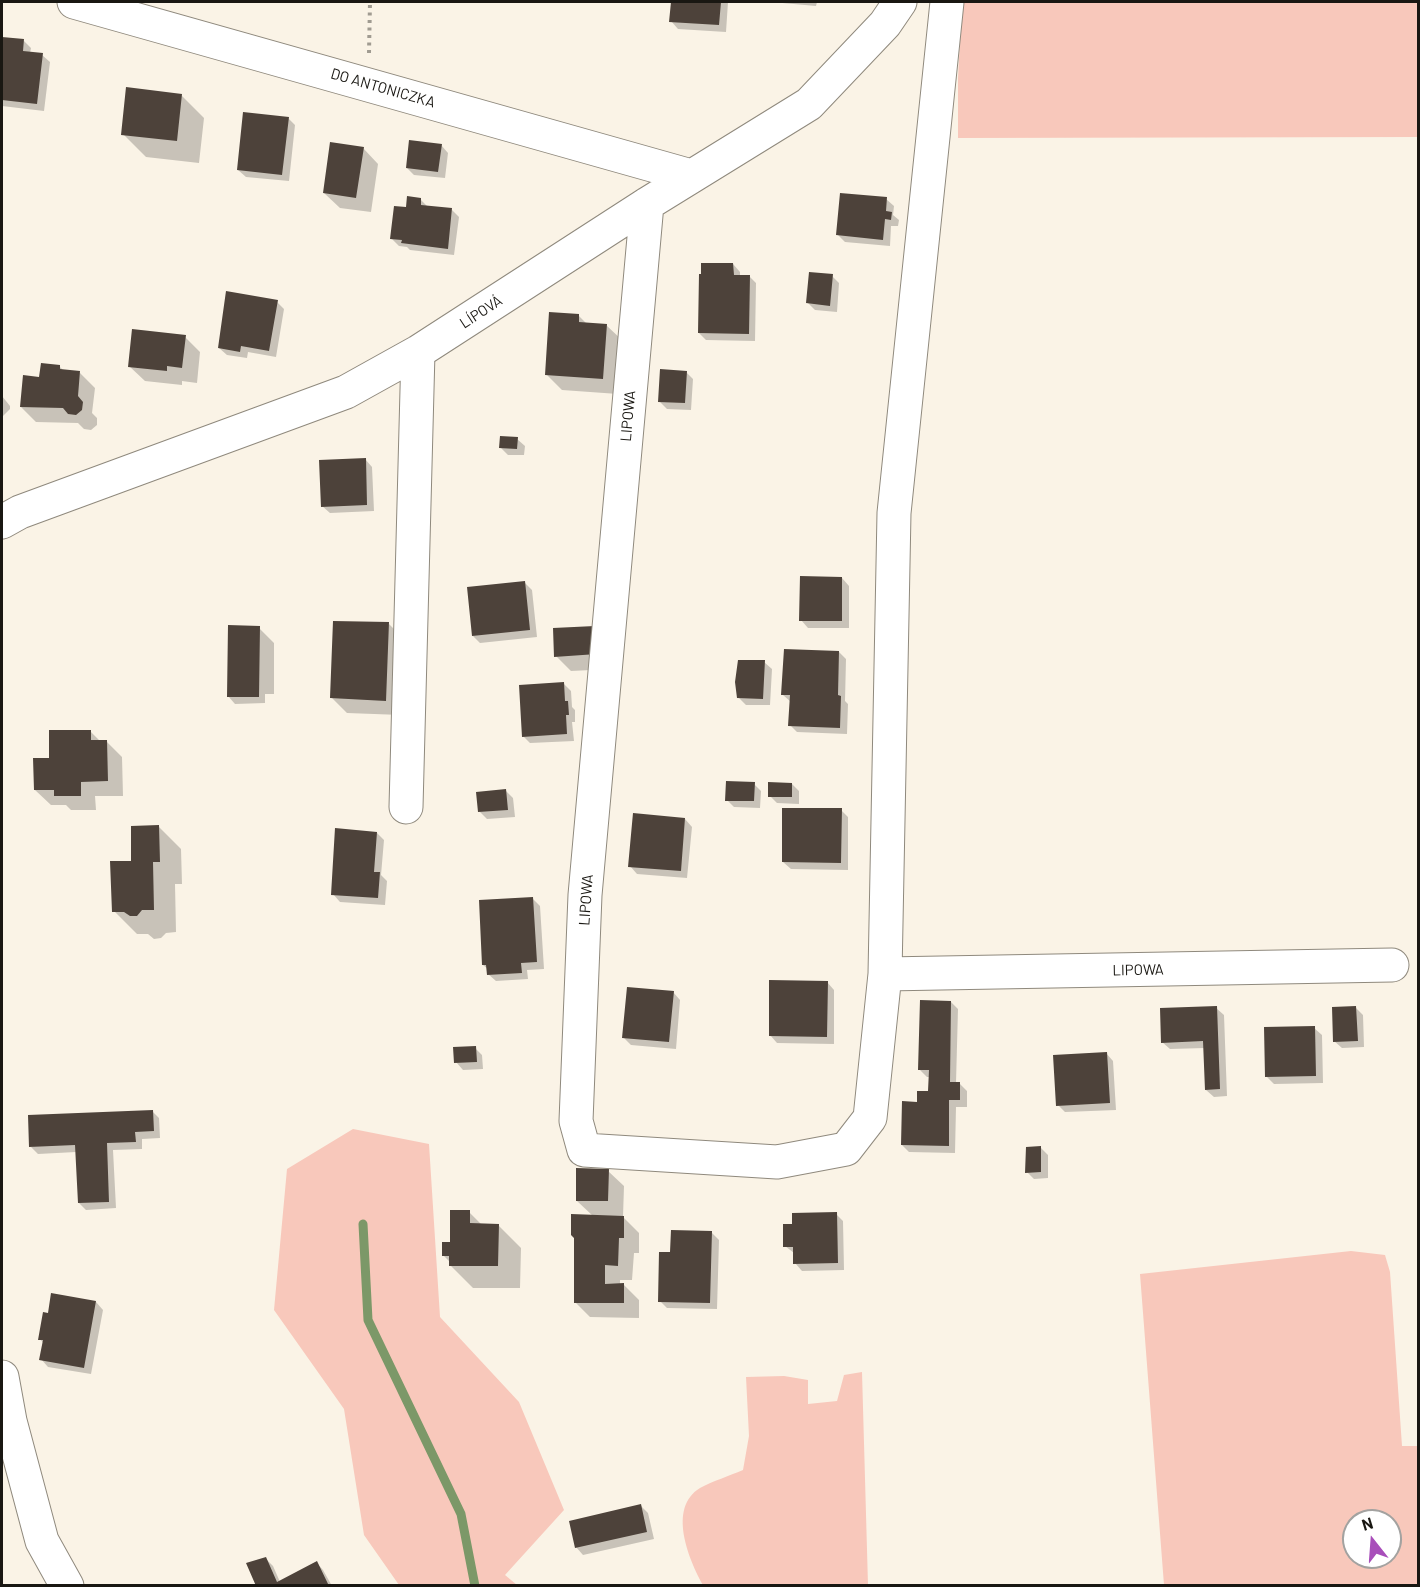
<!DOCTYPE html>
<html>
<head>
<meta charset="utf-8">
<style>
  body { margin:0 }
  #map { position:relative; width:1420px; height:1587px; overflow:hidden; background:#faf3e6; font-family:Barlow,sans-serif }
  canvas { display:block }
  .frame { position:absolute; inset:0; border:3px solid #191712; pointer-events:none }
  .north { position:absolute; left:1342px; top:1509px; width:60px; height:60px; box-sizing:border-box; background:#fff; border:2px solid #a3a2a0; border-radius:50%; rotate:343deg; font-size:16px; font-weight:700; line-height:24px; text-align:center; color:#191712 }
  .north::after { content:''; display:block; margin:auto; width:21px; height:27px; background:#a84eba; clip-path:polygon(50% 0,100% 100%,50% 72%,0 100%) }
</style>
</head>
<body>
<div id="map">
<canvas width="1420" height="1587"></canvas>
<div class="frame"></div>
<div class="north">N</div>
</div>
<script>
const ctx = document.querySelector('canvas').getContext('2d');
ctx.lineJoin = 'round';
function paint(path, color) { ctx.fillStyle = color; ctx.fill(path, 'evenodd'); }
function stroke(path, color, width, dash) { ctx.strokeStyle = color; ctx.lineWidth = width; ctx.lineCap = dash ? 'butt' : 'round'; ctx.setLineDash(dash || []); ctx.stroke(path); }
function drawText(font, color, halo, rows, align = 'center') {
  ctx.font = font + ' Barlow,sans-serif'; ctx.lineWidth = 6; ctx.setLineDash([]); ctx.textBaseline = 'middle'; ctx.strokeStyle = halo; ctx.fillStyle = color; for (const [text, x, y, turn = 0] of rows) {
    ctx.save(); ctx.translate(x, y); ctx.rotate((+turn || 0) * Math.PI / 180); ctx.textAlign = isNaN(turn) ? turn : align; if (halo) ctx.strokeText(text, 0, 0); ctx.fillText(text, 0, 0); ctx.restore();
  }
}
paint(new Path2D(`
  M962 2H1418V137L958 138V78Z
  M353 1129 429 1144 440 1317 519 1402 564 1510 505 1575 517 1585H399L364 1535 344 1409 274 1310 287 1169Z
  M1351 1251 1385 1255 1390 1272 1402 1446H1418V1585H1164L1140 1274ZM1354 1521H1390V1557H1354Z
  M862 1372 868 1585H703C689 1560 667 1508 700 1488 713 1481 729 1476 743 1470L749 1436 746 1377 784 1376 808 1380V1404L837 1401 844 1375Z`), '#f8c8bb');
paint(new Path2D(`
  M672 2H728L726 32 678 29 671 21Z
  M771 2H817L816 6Z
  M2 38 24 41 31 48 30 53 42 55 50 62 44 111 2 106Z
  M181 95 204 118 199 163 146 157 123 134Z
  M288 118 295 125 289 181 246 177 238 170Z
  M441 145 448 153 445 178 414 175 407 168Z
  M363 148 378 164 371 212 340 208 324 193Z
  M886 199 894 206 893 215 899 220 898 226H891L890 246 845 242 838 235Z
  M421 200 428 207 451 209 459 217 454 255 410 250 407 247 399 246 392 239 407 209Z
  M733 264 740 272V276H749L756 283 755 341 706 340 699 333Z
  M832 276 839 283 837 312 815 310 808 303Z
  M277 302 284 309 276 357 248 352 247 358 227 355 219 348Z
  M578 315 587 324 606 325 622 340 618 394 562 390 547 375Z
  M185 337 200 352 197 383 182 381V385L145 381 129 366Z
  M59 366 64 371 80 373 95 388 92 413 97 418V425L91 430 84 429 78 423 36 422 21 407 40 379Z
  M686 372 693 379 691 410 667 409 659 401Z
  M2 396 10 406V409L2 417Z
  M517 439 525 446 524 455H508L501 448Z
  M365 459 372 467 374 511 330 513 322 506Z
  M842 578 849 586V628H808L801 620Z
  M525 583 532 590 537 637 480 643 473 636Z
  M389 624 404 639 401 715 347 713 332 698Z
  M259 628 274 643V694H265V703L235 704 228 696Z
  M554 629 611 669 571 671 556 656Z
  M839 652 846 659 845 701 848 704 847 734 797 732 790 725 791 702 783 695Z
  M764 662 772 669 770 705H746L739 698Z
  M564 684 571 691 572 707 575 710V722H572L574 741 530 743 523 736Z
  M91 732 101 742H107L122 757 123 796H95L96 810H71L66 805H51L35 790 51 760Z
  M754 784 761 791 760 808 734 807 727 800Z
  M792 784 799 791V804L777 803 770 796Z
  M506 791 513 798 515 817 487 819 479 811Z
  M841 810 848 817V870L791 869 783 862Z
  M685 819 692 827 687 878 637 874 630 866Z
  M158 826 181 849 182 884H175L176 932 166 933 161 938 154 939 148 934H137L114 911 133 862Z
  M377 833 384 840 381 875 387 881 385 905 340 902 333 894Z
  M532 898 540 906 544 969 527 970 528 979 496 981 488 974V969L483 965Z
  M827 982 834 990V1044L777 1043 770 1035Z
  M673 992 680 1000 676 1049 631 1045 624 1038Z
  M951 1002 958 1009 956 1083 960 1084 967 1091V1107H956L955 1153 909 1152 902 1145 918 1103 930 1093V1077H927L920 1070Z
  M1216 1008 1224 1015 1227 1096 1214 1097 1206 1090 1205 1048 1170 1049 1162 1042Z
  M1356 1008 1363 1015 1364 1047 1342 1048 1334 1041Z
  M1314 1028 1322 1035 1323 1083 1274 1084 1267 1077Z
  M475 1048 482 1055 483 1069 463 1070 456 1062Z
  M1106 1053 1113 1061 1116 1110 1065 1112 1058 1105Z
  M152 1111 159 1118 160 1138 142 1139V1149L113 1150 116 1208 86 1210 79 1203 76 1152 38 1154 31 1147Z
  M1041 1148 1048 1155V1178L1034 1179 1027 1172Z
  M608 1171 624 1186 623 1217 639 1233V1253H634L632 1280H620V1285H624L639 1300V1318L590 1317 575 1302 593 1216 577 1201Z
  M469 1212 482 1225H498L521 1248 520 1288H473L450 1265V1262L443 1255Z
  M836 1214 843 1221 844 1270 802 1271 795 1263 794 1253 785 1246 794 1225Z
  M711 1232 719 1240 717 1309 667 1308 660 1301 672 1254Z
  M96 1302 103 1310 91 1374 48 1367 41 1359 44 1344 40 1339 49 1315Z
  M641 1506 648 1513 654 1539 583 1555 576 1547Z
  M265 1558 273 1566 280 1582 316 1562 323 1570 332 1586H258Z`), '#0003');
stroke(new Path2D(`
  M363 1224 368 1320 461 1514 475 1586`), '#7c9868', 9);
paint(new Path2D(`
  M671 2H721L719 25 669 22Z
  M2 37 24 39 23 51 43 53 37 104 2 100Z
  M126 87 182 94 177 141 121 135Z
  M243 112 289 117 282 175 237 170Z
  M409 140 442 144 438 172 406 168Z
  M330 142 364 147 356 198 323 193Z
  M840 193 887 197 886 211 892 212 891 220 885 219 883 240 836 235Z
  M407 196 421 198V205L452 208 448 249 401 243 402 240 390 239 394 206 406 207Z
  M701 263H733L734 275H750L749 334 698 333 699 274H701Z
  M809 272 833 274 830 306 806 303Z
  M226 291 278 300 269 351 241 346 240 352 218 348Z
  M549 312 579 314V322L607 324 603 379 545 375Z
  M132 329 186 335 182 368 167 366V371L128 367Z
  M41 363 60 365V369L80 371 78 396 83 402 82 410 76 415 68 414 63 408 20 407 23 375 39 377Z
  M660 369 687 371 685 403 658 402Z
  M500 436 518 437 517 449 499 448Z
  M366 458 367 505 321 507 319 460Z
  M800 576 842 577V621H799Z
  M525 581 530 630 472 636 467 587Z
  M333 621 389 622 386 701 330 698Z
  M228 625 260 626 259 697H227Z
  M595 626 597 654 554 657 553 628Z
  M784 649 839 651 838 695 841 696 840 728 788 726 790 695H781Z
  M738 660H765L763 699 737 698 735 682Z
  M564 682 565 701H568L569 715H566L567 734 522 737 519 685Z
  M49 730H91V740H107L108 781 81 782V796H54V790H34L33 758H49Z
  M726 781 755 782 754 801H725Z
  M768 782 792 783V797H768Z
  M506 789 508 810 478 812 476 792Z
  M782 808H842L841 863 782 862Z
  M633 813 685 818 681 871 628 867Z
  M159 825 160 862H153L154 910H142L137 916H130L124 912H112L110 861H131V826Z
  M335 828 377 832 374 872H380L378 898 331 895Z
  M533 897 537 962 521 963 522 973 487 975 486 965H482L479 900Z
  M769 980 828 981 827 1037 769 1036Z
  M627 987 674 991 669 1042 622 1038Z
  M920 1000 951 1001 950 1082H960V1100H949V1146L901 1145 902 1101 917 1102V1091H928L929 1070H918Z
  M1217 1006 1220 1089 1205 1090 1203 1041 1161 1043 1160 1008Z
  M1356 1006 1358 1041 1333 1042 1332 1007Z
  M1315 1026 1316 1076 1265 1077 1264 1027Z
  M476 1046 477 1062 454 1063 453 1047Z
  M1107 1052 1110 1103 1056 1106 1053 1055Z
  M153 1110 154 1131 135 1132 136 1142 107 1143 109 1202 78 1203 75 1145 29 1147 28 1115Z
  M1041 1146V1172L1025 1173 1026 1147Z
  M576 1168 609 1169 608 1201H576Z
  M450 1210H470V1223L499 1224 498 1266H449V1256H442V1242H450Z
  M837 1212 838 1263 793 1264V1247H783V1224H792V1213Z
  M571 1214 624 1216V1238H619L618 1266 605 1265V1284L624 1283V1303H574V1238L571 1235Z
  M671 1230 712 1231 710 1303 658 1302 659 1252H670Z
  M51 1293 96 1301 84 1368 39 1360 43 1340H38L43 1312 48 1313Z
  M641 1504 647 1532 575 1548 569 1521Z
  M266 1557 277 1582 317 1561 329 1586H256L246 1563Z`), '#4d423a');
const minor = new Path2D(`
  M74 2 691 176
  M647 204 585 895 576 1121 584 1150 777 1162 846 1149 870 1118 885 974 894 513 947 2
  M2 522 20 512 346 392 418 352 647 204 809 104 885 24 900 2
  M406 807 418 352
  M885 974 1392 965
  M2 1377 10 1421 42 1541 67 1586`);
stroke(minor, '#8f897d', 35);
stroke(new Path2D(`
  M369 53 370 2`), '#a09b91', 4, [3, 4.5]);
stroke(minor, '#fff', 33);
drawText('15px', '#191712', '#fff', [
  ["DO ANTONICZKA",383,88,16],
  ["LÍPOVÁ",481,312,-33],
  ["LIPOWA",628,416,-85],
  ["LIPOWA",586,900,-86],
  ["LIPOWA",1138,970,-1]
]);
</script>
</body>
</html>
